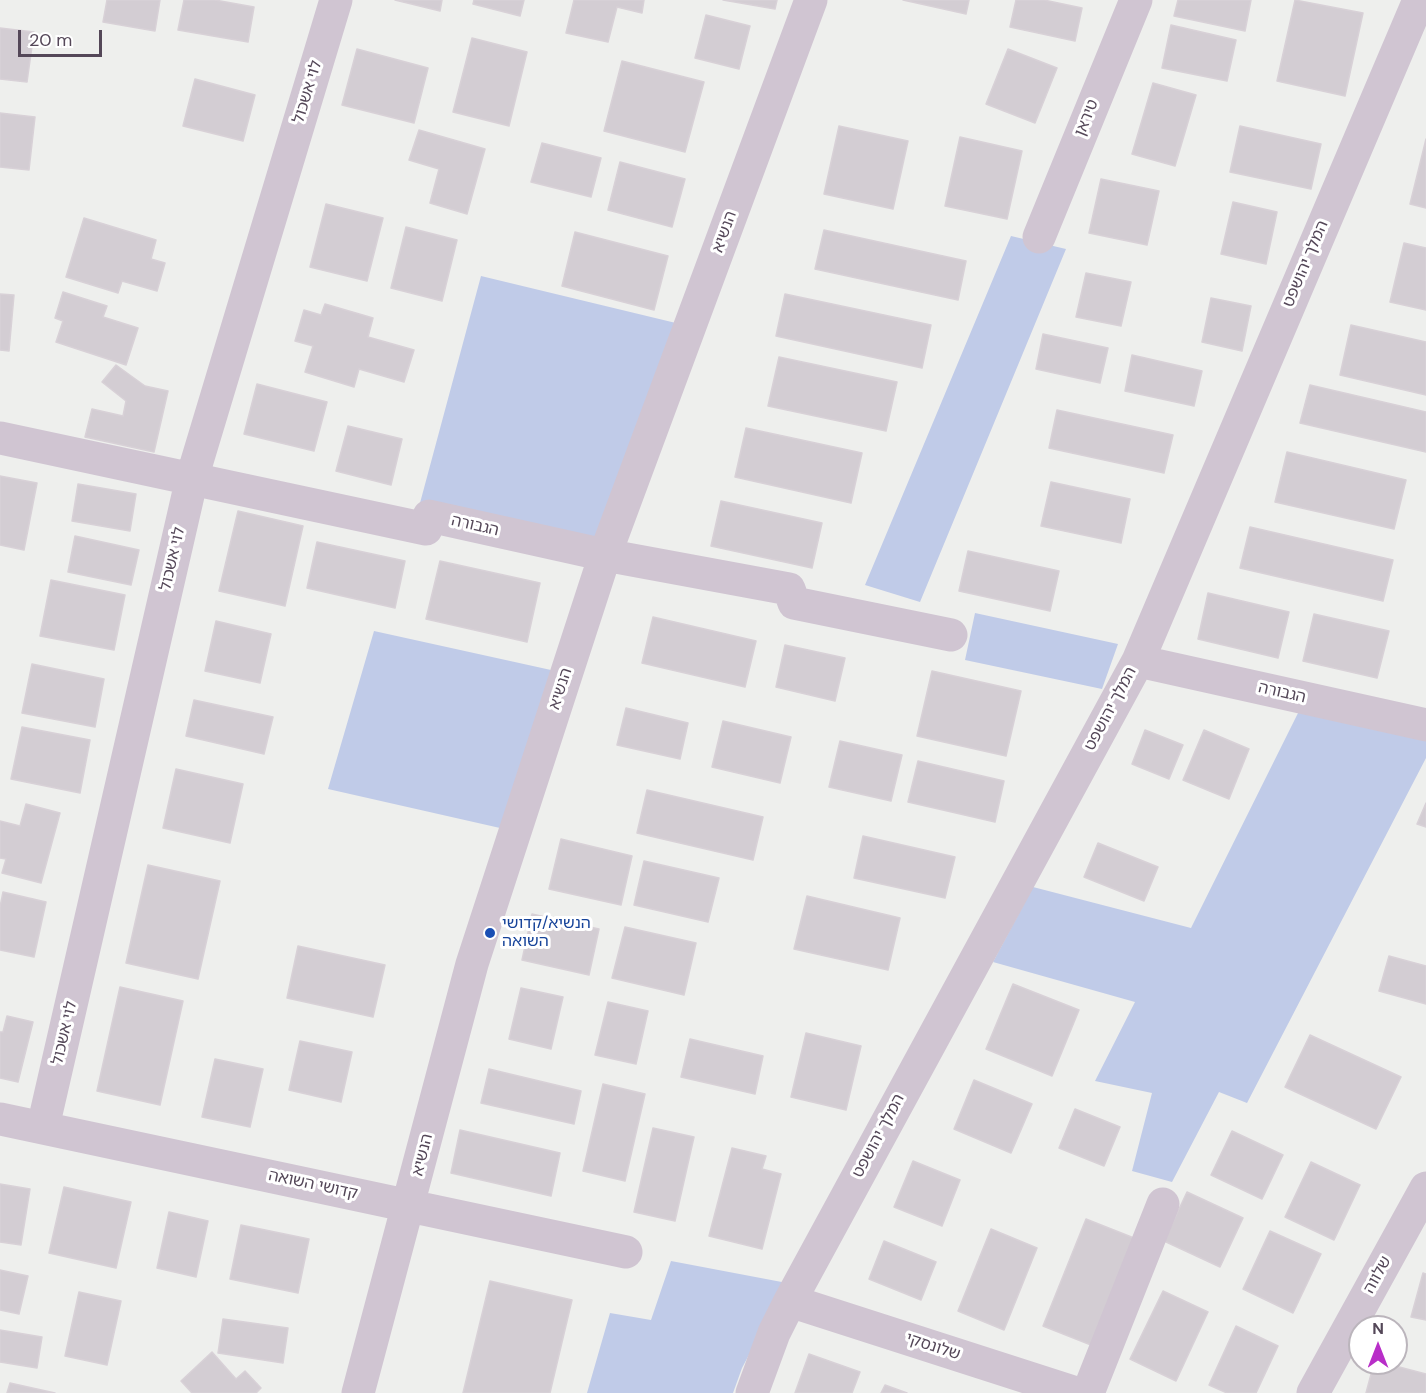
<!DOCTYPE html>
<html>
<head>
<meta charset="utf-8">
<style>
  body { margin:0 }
  #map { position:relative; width:1426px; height:1393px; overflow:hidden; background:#eeefed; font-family:"DM Sans",sans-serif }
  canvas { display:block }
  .north { position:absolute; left:1348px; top:1315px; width:60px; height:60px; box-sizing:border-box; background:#fff; border:2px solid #bbb5bc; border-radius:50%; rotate:0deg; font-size:16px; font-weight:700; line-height:24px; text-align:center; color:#544758 }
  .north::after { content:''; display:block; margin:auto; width:21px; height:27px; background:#b82ec8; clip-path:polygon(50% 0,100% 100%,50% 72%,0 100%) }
  .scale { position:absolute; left:18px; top:30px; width:84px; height:27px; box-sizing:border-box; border:3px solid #544758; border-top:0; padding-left:8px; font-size:18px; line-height:21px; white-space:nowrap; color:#544758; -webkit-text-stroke:4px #fff; paint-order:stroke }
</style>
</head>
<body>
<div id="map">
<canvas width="1426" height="1393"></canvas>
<div class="north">N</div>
<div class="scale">20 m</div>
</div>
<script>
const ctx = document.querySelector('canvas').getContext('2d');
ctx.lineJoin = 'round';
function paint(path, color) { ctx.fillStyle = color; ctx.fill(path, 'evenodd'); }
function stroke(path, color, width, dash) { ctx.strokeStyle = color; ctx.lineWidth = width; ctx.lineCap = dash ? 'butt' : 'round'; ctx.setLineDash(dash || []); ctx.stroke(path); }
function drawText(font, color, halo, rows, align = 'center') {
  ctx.font = font + ' "DM Sans","Noto Sans Hebrew",sans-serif'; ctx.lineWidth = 6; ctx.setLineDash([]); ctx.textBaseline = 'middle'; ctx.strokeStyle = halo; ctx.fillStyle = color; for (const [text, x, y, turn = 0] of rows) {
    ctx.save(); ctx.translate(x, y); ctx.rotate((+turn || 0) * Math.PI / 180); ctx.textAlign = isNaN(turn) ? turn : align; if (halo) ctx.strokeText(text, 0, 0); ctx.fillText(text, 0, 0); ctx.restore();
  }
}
paint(new Path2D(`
  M1011 236 1066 249 920 602 865 585Z
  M481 276 680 324 598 542 420 503Z
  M975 613 1118 644 1102 689 965 660Z
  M374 631 551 670 500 828 328 789Z
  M1301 707 1426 736V758L1247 1103 1219 1092 1172 1182 1132 1171 1152 1093 1095 1081 1135 1002 993 962 1033 887 1191 928Z
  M671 1261 787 1283 742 1368 733 1393H587L610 1313 651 1320Z`), '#c0cbe8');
const building = new Path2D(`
  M107 0H160L155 31 103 22Z
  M184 0H215L254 7 248 42 178 30Z
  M395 0H442L440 11Z
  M474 0H524L520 16 473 4Z
  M574 0H644L642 13 617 7 608 42 566 33Z
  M723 0H777L775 9Z
  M903 0H969L966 14Z
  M1016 0H1044L1082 8 1075 41 1010 27Z
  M1178 0H1251L1245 31 1174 16Z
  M1295 0 1363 13 1345 96 1277 81Z
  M706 15 750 26 739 69 695 58Z
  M1171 25 1236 40 1227 81 1162 68Z
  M0 28 34 32 27 82 0 79Z
  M472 38 527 52 509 126 453 112Z
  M357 49 428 68 414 123 342 105Z
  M1008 49 1057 68 1035 123 986 104Z
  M622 61 704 82 685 152 604 131Z
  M195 79 255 95 243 141 183 126Z
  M1153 83 1196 95 1175 166 1132 154Z
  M0 113 35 117 29 170 0 167Z
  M839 126 908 141 893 209 824 194Z
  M1240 126 1321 144 1311 189 1230 172Z
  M419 130 485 149 467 214 430 203 439 169 409 160Z
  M960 137 1022 151 1007 219 945 206Z
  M1426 139V208L1410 204Z
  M542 143 601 158 591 197 531 182Z
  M620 162 685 179 672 227 608 210Z
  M1101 179 1159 191 1147 245 1089 233Z
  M1233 202 1277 212 1266 264 1221 254Z
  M326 204 383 218 367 281 310 267Z
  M84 218 156 240 151 259 165 263 157 291 122 281 118 293 66 277Z
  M406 227 457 240 442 301 391 288Z
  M824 230 966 261 958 300 815 269Z
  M575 232 668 256 654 310 562 286Z
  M1404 243 1426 248V310L1390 302Z
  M1086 273 1131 282 1121 326 1076 317Z
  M63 292 107 306 103 317 138 328 126 365 56 342 63 321 55 318Z
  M0 294 14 295 9 351 0 350Z
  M785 294 931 325 922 368 776 336Z
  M1211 298 1251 306 1242 351 1202 342Z
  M325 304 373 318 368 337 414 350 404 382 359 369 354 387 305 372 313 346 295 341 304 310 321 315Z
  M1351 325 1426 342V395L1340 375Z
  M1043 334 1108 348 1100 383 1036 369Z
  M1132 355 1202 371 1194 406 1125 391Z
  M779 357 897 382 886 431 768 406Z
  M116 365 145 386 168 391 154 452 85 437 92 409 123 416 126 401 102 382Z
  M257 384 327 402 314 451 244 434Z
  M1310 385 1426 412V452L1300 423Z
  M1057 410 1173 435 1164 473 1049 448Z
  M348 426 402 439 391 485 336 471Z
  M746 428 862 453 851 503 735 477Z
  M1287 452 1406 480 1394 529 1275 502Z
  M0 476 37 483 24 550 0 545Z
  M1051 482 1130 499 1121 543 1041 526Z
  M78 484 136 494 130 531 72 521Z
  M721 501 822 523 812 568 711 546Z
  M238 511 303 526 285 606 219 591Z
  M1250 527 1393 560 1383 601 1240 568Z
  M75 536 139 550 131 585 68 572Z
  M317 542 405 561 395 608 307 588Z
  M968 551 1059 571 1050 611 959 591Z
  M440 561 540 583 527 642 426 619Z
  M51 580 125 595 114 650 40 636Z
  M1208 593 1289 612 1278 658 1198 639Z
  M1314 614 1389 631 1377 678 1303 661Z
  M653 617 756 641 745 687 642 663Z
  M216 621 271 634 260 683 205 671Z
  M785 645 845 658 835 701 776 687Z
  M32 664 104 679 95 727 22 713Z
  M932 671 1021 691 1006 756 917 736Z
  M194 700 273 717 264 754 186 736Z
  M626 708 688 723 680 759 617 745Z
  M723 721 791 737 780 783 712 767Z
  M22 727 90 740 80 793 11 779Z
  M1145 730 1183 745 1169 779 1132 764Z
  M1204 730 1249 749 1229 799 1183 780Z
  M840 741 902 755 891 801 829 787Z
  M918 761 1004 781 995 822 908 802Z
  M176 769 243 784 230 843 163 828Z
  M647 790 763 817 753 860 637 833Z
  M1426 803V827L1417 824Z
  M26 804 60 813 41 883 2 873 6 859 0 858V821L20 826Z
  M863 836 955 857 945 898 854 878Z
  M561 839 632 856 621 905 549 889Z
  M1098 843 1158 867 1144 901 1084 877Z
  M644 861 719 878 708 922 634 905Z
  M148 865 220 881 198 979 126 963Z
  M3 892 46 902 34 957 0 950V907Z
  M807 896 900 918 888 970 794 949Z
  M532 914 599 929 589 975 522 960Z
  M625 927 696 943 684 995 612 978Z
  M298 946 385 965 373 1017 287 998Z
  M1389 956 1426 966V1004L1379 991Z
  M1013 984 1079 1010 1052 1076 986 1049Z
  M120 987 183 1001 160 1105 97 1091Z
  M521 988 563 997 551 1049 509 1039Z
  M608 1002 648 1011 636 1064 595 1055Z
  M7 1016 33 1022 18 1082 0 1078V1032H3Z
  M806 1033 861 1046 846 1110 791 1097Z
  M1310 1035 1401 1077 1376 1129 1285 1087Z
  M690 1039 763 1056 755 1094 681 1077Z
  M300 1041 352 1052 341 1102 289 1090Z
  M215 1059 263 1069 250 1127 202 1117Z
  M489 1069 581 1091 574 1124 481 1103Z
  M974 1080 1032 1104 1011 1153 954 1129Z
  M603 1084 645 1094 625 1181 583 1171Z
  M1075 1109 1120 1127 1104 1166 1059 1148Z
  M653 1128 694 1137 675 1221 634 1212Z
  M460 1130 560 1153 551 1196 451 1173Z
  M1232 1131 1283 1155 1262 1199 1211 1175Z
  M732 1148 766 1156 762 1169 781 1174 762 1249 709 1236Z
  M913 1161 960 1180 942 1226 894 1207Z
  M1311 1162 1360 1185 1334 1240 1285 1217Z
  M0 1184 30 1189 21 1245 0 1242Z
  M64 1187 131 1202 116 1268 49 1253Z
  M1187 1192 1243 1218 1220 1267 1164 1241Z
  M169 1212 208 1221 196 1277 157 1268Z
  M1086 1219 1134 1238 1091 1345 1043 1326Z
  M241 1225 309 1239 298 1293 230 1279Z
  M991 1229 1037 1248 1004 1330 958 1311Z
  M1270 1231 1321 1254 1293 1313 1243 1289Z
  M884 1241 936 1262 921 1300 869 1279Z
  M0 1270 28 1276 19 1314 0 1310Z
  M1423 1273 1426 1274V1320L1411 1317Z
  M490 1281 572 1300 550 1393H463Z
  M1163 1291 1208 1312 1176 1381 1130 1359Z
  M79 1292 121 1301 107 1365 65 1356Z
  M223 1319 288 1328 283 1363 218 1353Z
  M1236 1326 1278 1346 1256 1393H1227L1209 1385Z
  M0 1330 42 1337 37 1368 0 1362Z
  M212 1352 236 1379 245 1371 261 1388 256 1393H192L181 1381Z
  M809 1354 860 1372 852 1393H795Z
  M1374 1363H1384L1426 1374V1393H1366Z
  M10 1383 55 1393H7Z
  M885 1385 907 1393H881Z`);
paint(building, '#d3cdd3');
stroke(building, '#d8d1d7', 1.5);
stroke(new Path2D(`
  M1039 237 1136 0
  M0 438 426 529 429 516 605 555 789 589 794 603 951 635
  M1138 661 1426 725
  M0 1119 626 1252
  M43 1127 192 478 336 0
  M790 1301 1076 1393
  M358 1393 472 964 605 555 811 0
  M752 1393 774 1333 790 1301 1138 661 1419 0
  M1088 1393 1163 1204
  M1313 1393 1426 1188`), '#d0c5d2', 33);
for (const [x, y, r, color] of [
  [490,933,6,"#1a4fb4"]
]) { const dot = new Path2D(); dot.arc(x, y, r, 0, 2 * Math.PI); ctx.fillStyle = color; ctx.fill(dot); stroke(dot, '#fff', 2); }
drawText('16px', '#544758', '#fff', [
  ["לוי אשכול",308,92,-73],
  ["טיראן",1087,118,-68],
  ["הנשיא",725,232,-70],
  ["המלך יהושפט",1306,264,-67],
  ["הגבורה",475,526,13],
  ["לוי אשכול",173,559,-77],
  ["הנשיא",561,689,-72],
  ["הגבורה",1282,693,13],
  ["המלך יהושפט",1111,709,-62],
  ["לוי אשכול",65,1033,-77],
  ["המלך יהושפט",879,1136,-62],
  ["הנשיא",423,1155,-76],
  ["קדושי השואה",313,1185,12],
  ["שלווה",1378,1275,-61],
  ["שלונסקי",933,1347,18]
]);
drawText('16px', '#164399', '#fff', [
  ["הנשיא/קדושי",502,924],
  ["השואה",502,942]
], 'left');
</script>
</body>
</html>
